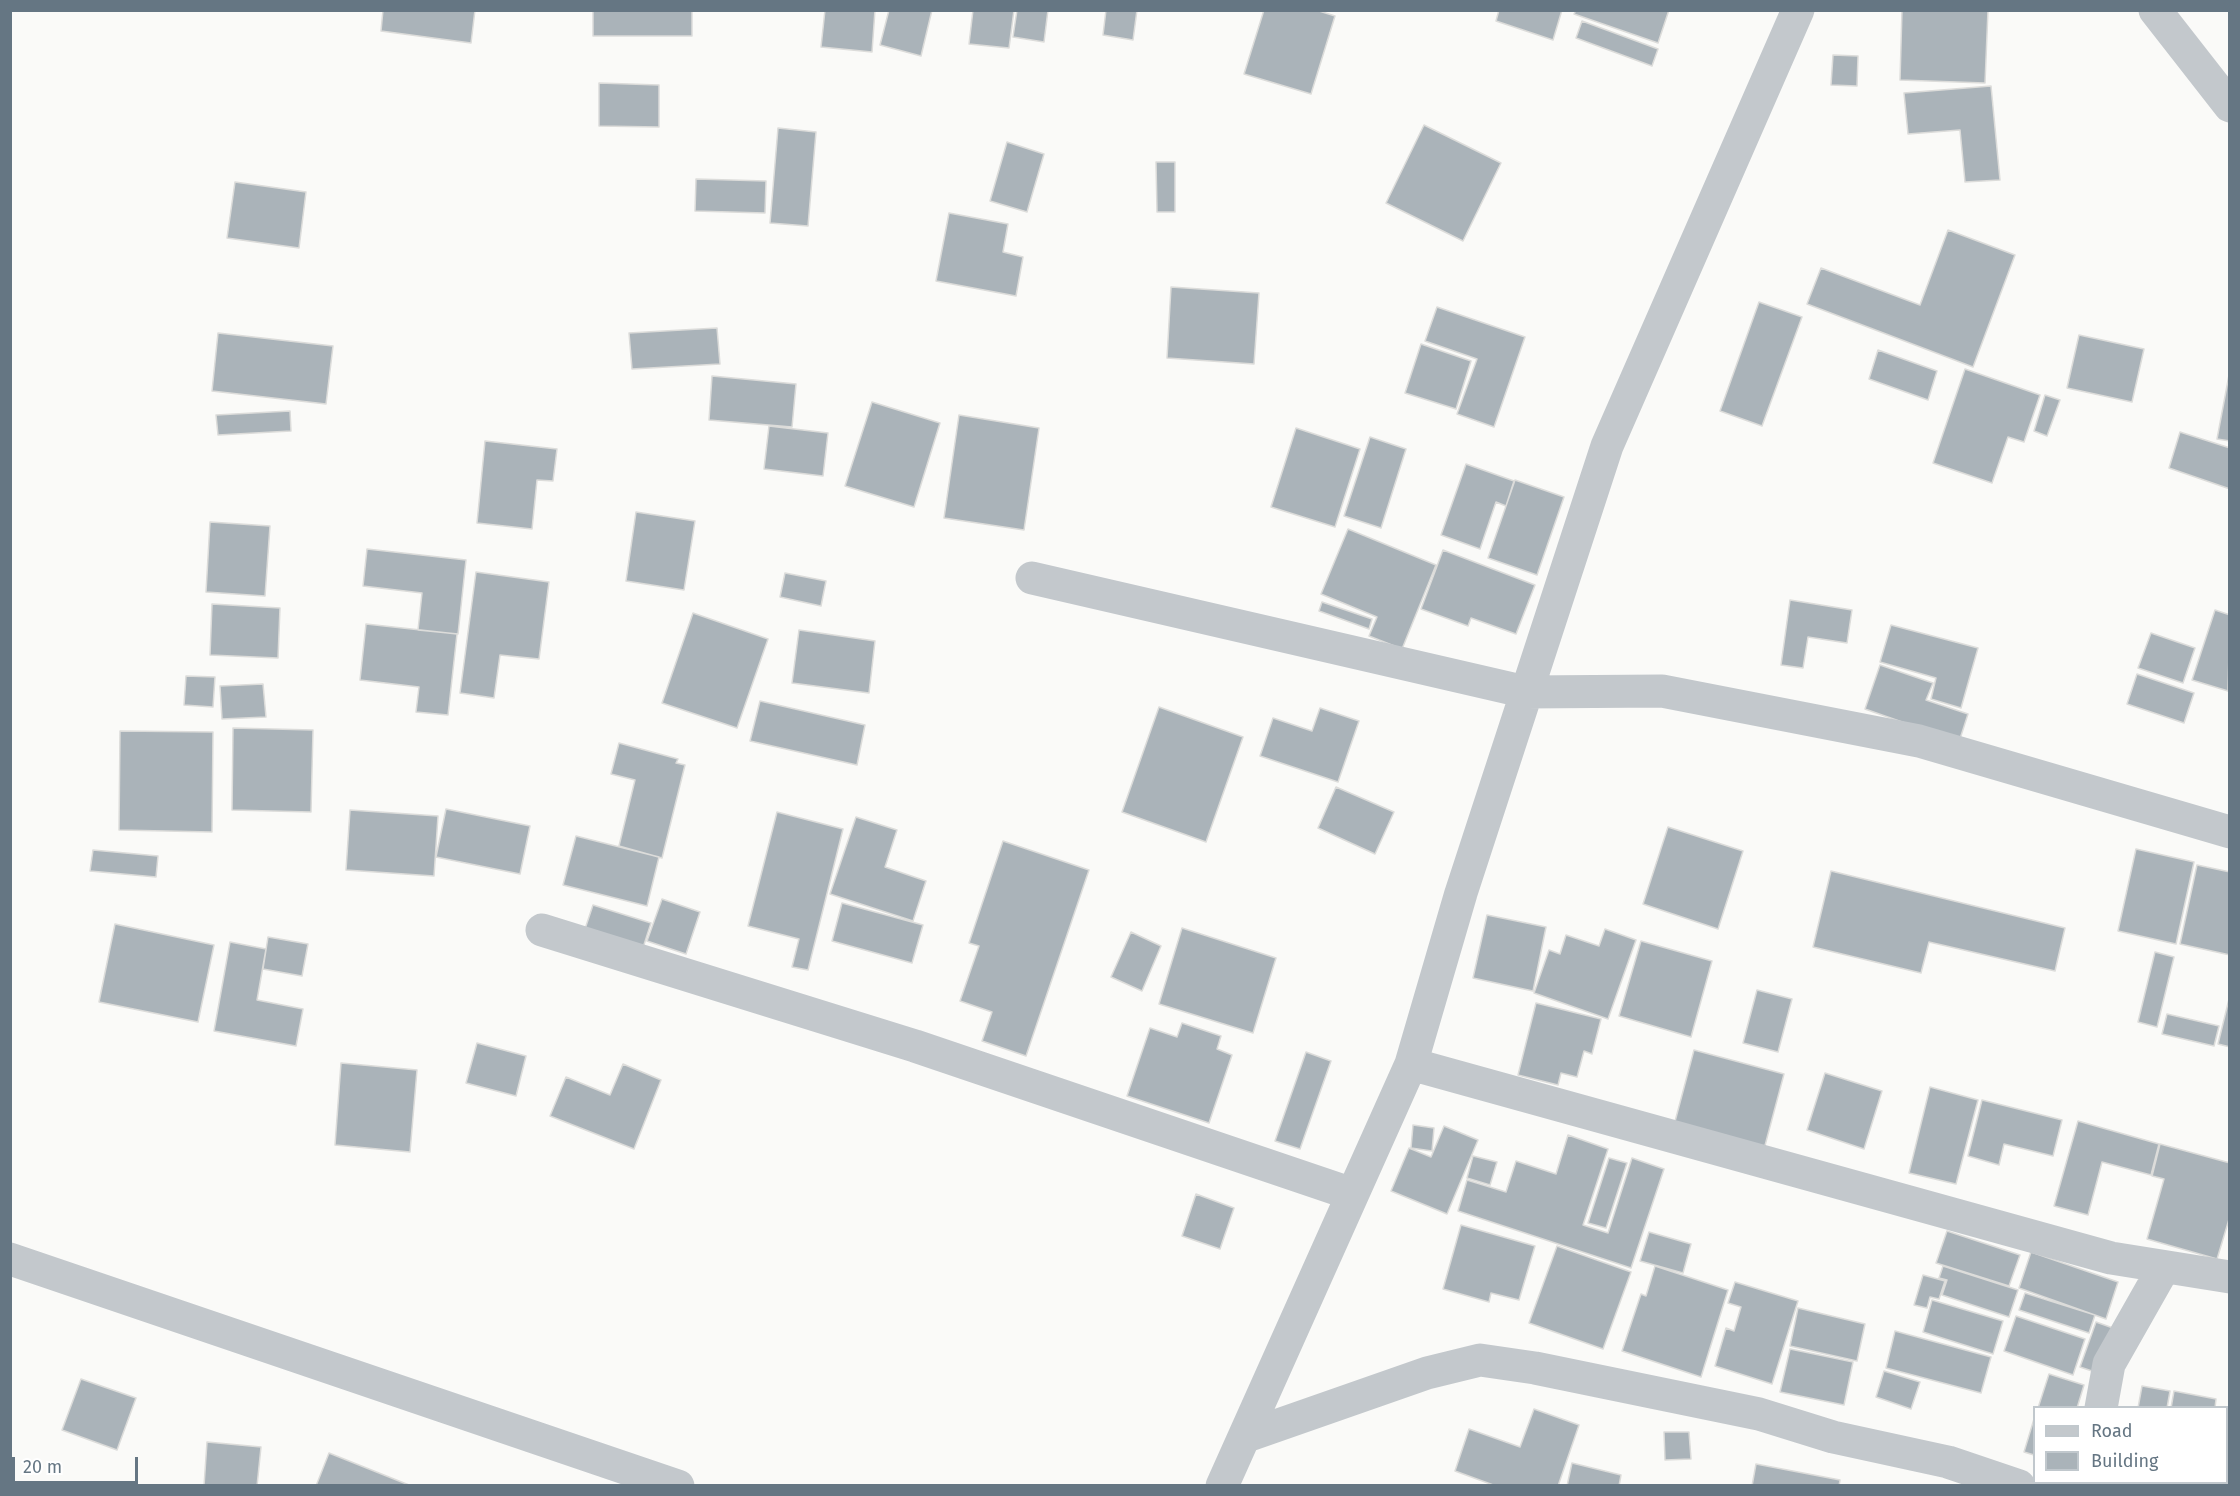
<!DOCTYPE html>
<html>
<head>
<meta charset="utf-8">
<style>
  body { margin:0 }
  #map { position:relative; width:2240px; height:1496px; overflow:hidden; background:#fafaf8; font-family:"Fira Sans",sans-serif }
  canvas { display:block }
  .frame { position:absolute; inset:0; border:12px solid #657683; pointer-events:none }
  .legend { position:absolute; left:2033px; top:1406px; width:195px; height:78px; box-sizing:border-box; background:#fff; border:2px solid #c1c8cd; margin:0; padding:8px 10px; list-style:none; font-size:18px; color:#657683 }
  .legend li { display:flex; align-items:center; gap:12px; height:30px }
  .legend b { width:30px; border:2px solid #c1c8cd }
  .scale { position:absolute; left:12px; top:1457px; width:126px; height:27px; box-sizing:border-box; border:3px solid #657683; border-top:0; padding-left:8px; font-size:18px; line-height:21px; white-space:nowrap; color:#657683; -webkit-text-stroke:4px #fff; paint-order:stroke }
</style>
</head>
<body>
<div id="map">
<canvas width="2240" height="1496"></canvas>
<div class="frame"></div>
<ul class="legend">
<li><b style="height:8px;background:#c3c8cc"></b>Road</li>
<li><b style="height:16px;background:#aab3b9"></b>Building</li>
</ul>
<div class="scale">20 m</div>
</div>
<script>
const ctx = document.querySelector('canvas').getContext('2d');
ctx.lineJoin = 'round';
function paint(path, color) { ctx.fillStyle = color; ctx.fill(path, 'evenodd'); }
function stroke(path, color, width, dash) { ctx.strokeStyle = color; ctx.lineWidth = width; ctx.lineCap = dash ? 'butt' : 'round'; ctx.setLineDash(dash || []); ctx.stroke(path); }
const building = new Path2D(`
  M383 10H475L471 43 381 31Z
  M593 10H692V36H593Z
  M825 10H875L872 52 821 47Z
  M889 10H932L921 56 880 45Z
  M973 10H1014L1009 48 969 44Z
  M1017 10H1048L1044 42 1013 37Z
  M1106 10H1137L1133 40 1103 35Z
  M1264 10H1316L1335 16 1311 94 1244 74Z
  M1499 10H1562L1553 40 1496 21Z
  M1576 10H1669L1658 43 1574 14Z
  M1902 10H1988L1985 83 1900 80Z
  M1582 21 1658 49 1652 66 1576 38Z
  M1833 55 1858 56 1857 86 1831 85Z
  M599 83 659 85V127L599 126Z
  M1991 86 2000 180 1965 182 1960 130 1908 134 1904 93Z
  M1424 125 1501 163 1463 241 1386 203Z
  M778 128 816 132 808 226 770 223Z
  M1007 142 1044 154 1027 212 990 201Z
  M1156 162H1175V212H1157Z
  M696 179 766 181 765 213 695 211Z
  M235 182 306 192 299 248 227 238Z
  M949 213 1008 224 1003 252 1023 257 1016 296 936 281Z
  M1948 230 2015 255 1973 367 1807 304 1821 268 1920 305Z
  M1171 287 1259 293 1254 364 1167 358Z
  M1759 302 1802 317 1762 426 1720 411Z
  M1437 307 1525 337 1494 427 1457 414 1477 359 1425 341Z
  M717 328 720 364 632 369 629 333Z
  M218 333 333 346 326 404 212 391Z
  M2079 335 2144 349 2132 402 2067 388Z
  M1421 344 1471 361 1456 409 1405 393Z
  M1878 350 1937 371 1928 400 1869 379Z
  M1965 369 2040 395 2024 442 2008 437 1992 483 1933 463Z
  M2229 375H2230V441L2217 439Z
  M712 376 796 384 792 427 709 420Z
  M2045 395 2060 400 2047 436 2034 431Z
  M872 402 940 423 914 507 845 486Z
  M290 411 291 431 218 435 216 415Z
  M959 415 1039 428 1024 530 944 518Z
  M769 426 828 433 823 476 764 469Z
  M1296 428 1360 449 1335 527 1271 507Z
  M2180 432 2230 448V489L2169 468Z
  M1370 437 1406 449 1381 528 1344 516Z
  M485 441 557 449 553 481 537 480 532 529 477 523Z
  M1466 464 1514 481 1506 506 1496 502 1480 549 1441 535Z
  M1515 480 1564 497 1537 575 1488 558Z
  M636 512 695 521 684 590 626 581Z
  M210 522 270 526 265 596 206 592Z
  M1348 529 1436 565 1402 649 1369 636 1377 617 1321 594Z
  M367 549 466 560 458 634 418 630 422 593 363 586Z
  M1443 550 1535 585 1516 634 1471 618 1468 626 1421 609Z
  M476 572 549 582 539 659 500 655 494 698 460 693Z
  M785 573 826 581 821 606 780 597Z
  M1790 600 1852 610 1847 643 1808 637 1803 668 1781 665Z
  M1322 602 1372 619 1369 629 1319 611Z
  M212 604 280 608 278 658 210 655Z
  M2215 610 2230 615 2228 691 2192 680Z
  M693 613 768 639 737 728 662 703Z
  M366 624 457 634 448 715 416 712 419 687 360 680Z
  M1891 625 1978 648 1961 708 1931 699 1936 678 1880 662Z
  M799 630 875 641 869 693 792 683Z
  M2151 633 2195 648 2183 683 2138 668Z
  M1880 665 1933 683 1926 700 1968 714 1959 742 1865 709Z
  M2137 674 2194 693 2184 723 2127 704Z
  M186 676 215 677 213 707 184 705Z
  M263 684 266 717 222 719 220 686Z
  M760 701 865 725 857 765 750 741Z
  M1159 707 1243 737 1206 842 1122 812Z
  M1320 708 1359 721 1338 782 1260 756 1273 718 1312 731Z
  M233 728 313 730 311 812 232 810Z
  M120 731 213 732 212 832 119 830Z
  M619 743 678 759 676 763 685 765 662 858 619 846 635 780 611 774Z
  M1336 787 1394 812 1375 854 1318 828Z
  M446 809 530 826 520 874 436 857Z
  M350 810 438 816 434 876 346 870Z
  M777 812 843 829 808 970 792 967 799 939 748 926Z
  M856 817 897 830 885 867 926 881 913 921 830 894Z
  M1668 827 1743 851 1718 929 1643 904Z
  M576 836 659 857 647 906 563 885Z
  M1003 841 1089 870 1026 1056 982 1041 992 1012 960 1001 979 946 969 943Z
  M2136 849 2194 862 2176 944 2118 931Z
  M93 850 158 856 156 877 90 871Z
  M2197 865 2230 872V955L2180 944Z
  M1831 871 2065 928 2055 971 1929 942 1921 973 1813 947Z
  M662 899 700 912 686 954 647 941Z
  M842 903 923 925 912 963 832 941Z
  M593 905 651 923 640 957 582 938Z
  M1487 915 1546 927 1533 991 1473 978Z
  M115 924 214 945 198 1022 99 1002Z
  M1182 928 1276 958 1253 1033 1159 1004Z
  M1605 929 1636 940 1608 1019 1534 993 1549 950 1560 954 1566 935 1599 946Z
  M1131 932 1161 946 1142 991 1111 977Z
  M268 937 308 944 302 976 263 969Z
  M1641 941 1712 961 1691 1037 1619 1016Z
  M230 942 266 949 257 1000 303 1009 296 1046 214 1031Z
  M2155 952 2174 957 2157 1027 2138 1022Z
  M1757 990 1792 999 1778 1052 1743 1043Z
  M2230 995V1047L2218 1044Z
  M1536 1003 1601 1019 1592 1054 1584 1051 1577 1077 1561 1073 1558 1085 1518 1075Z
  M2167 1014 2219 1026 2214 1046 2162 1034Z
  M1182 1023 1221 1036 1217 1049 1232 1055 1209 1123 1127 1096 1150 1028 1177 1037Z
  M477 1043 526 1056 516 1096 466 1083Z
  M1694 1050 1784 1074 1763 1153 1673 1129Z
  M1306 1052 1331 1061 1300 1149 1275 1141Z
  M341 1063 417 1070 410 1152 335 1145Z
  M623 1064 661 1080 634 1149 550 1116 566 1077 610 1095Z
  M1825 1073 1882 1091 1864 1149 1807 1130Z
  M1930 1087 1978 1100 1956 1184 1909 1173Z
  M1982 1100 2062 1120 2053 1156 2004 1144 1999 1165 1968 1156Z
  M2078 1121 2159 1144 2151 1175 2102 1162 2088 1215 2054 1206Z
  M1413 1125 1434 1128 1432 1151 1411 1148Z
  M1444 1126 1478 1140 1447 1214 1391 1191 1409 1148 1431 1157Z
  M1568 1135 1608 1149 1583 1225 1608 1233 1632 1158 1664 1169 1631 1268 1458 1211 1467 1180 1506 1192 1516 1161 1556 1174Z
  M2160 1144 2230 1163V1216L2217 1259 2147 1239 2164 1179 2152 1176Z
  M1473 1156 1497 1162 1490 1185 1467 1178Z
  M1609 1158 1627 1163 1606 1228 1588 1223Z
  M1196 1194 1234 1208 1220 1249 1182 1236Z
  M1461 1225 1535 1246 1519 1300 1491 1293 1489 1302 1443 1289Z
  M1947 1231 2020 1255 2009 1286 1936 1263Z
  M1649 1232 1691 1244 1683 1273 1640 1261Z
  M1557 1246 1631 1272 1603 1349 1529 1323Z
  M2031 1252 2118 1282 2106 1319 2019 1288Z
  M1655 1266 1728 1290 1701 1377 1622 1351 1641 1294 1646 1296Z
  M1943 1266 2018 1290 2009 1317 1942 1295 1947 1280 1939 1278Z
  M1923 1275 1945 1281 1939 1299 1930 1297 1927 1308 1914 1305Z
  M1735 1282 1798 1301 1772 1384 1715 1366 1726 1328 1734 1331 1741 1307 1728 1303Z
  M2025 1293 2095 1315 2089 1333 2019 1310Z
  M1932 1300 2003 1321 1993 1354 1923 1332Z
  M1798 1308 1865 1324 1857 1361 1790 1346Z
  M2016 1316 2085 1339 2073 1375 2004 1351Z
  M2096 1322 2113 1328 2098 1373 2080 1367Z
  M1895 1331 1991 1357 1981 1393 1886 1368Z
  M1790 1349 1853 1362 1844 1405 1780 1392Z
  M1884 1371 1920 1382 1911 1409 1876 1397Z
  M2049 1374 2084 1385 2077 1408H2038Z
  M81 1379 136 1398 117 1450 62 1430Z
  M2142 1386 2170 1391 2167 1408H2138Z
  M2174 1391 2216 1399 2215 1408H2171Z
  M1534 1409 1579 1425 1558 1486H1496L1455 1471 1469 1429 1520 1447Z
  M2034 1419V1455L2024 1452Z
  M1664 1432H1689L1691 1459 1665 1460Z
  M207 1442 261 1447 257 1486H204Z
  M329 1453 409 1485 316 1486Z
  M1572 1463 1621 1475 1619 1486H1567Z
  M1756 1464 1840 1480 1839 1486H1752Z`);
paint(building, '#aab3b9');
stroke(building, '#dcdcda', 1.5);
stroke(new Path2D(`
  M2155 10 2230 106
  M1032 578 1526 692 1662 691 1919 741 2230 832
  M542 930 915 1046 1352 1194
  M1411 1064 2111 1258 2230 1277
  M10 1259 678 1486
  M2101 1408 2109 1364 2164 1267
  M1244 1437 1427 1373 1480 1360 1535 1368 1759 1414 1833 1437 1948 1462 2019 1486
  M2111 1482 2113 1486
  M1222 1486 1411 1064 1461 893 1607 446 1798 10`), '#c3c8cc', 33);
</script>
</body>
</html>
